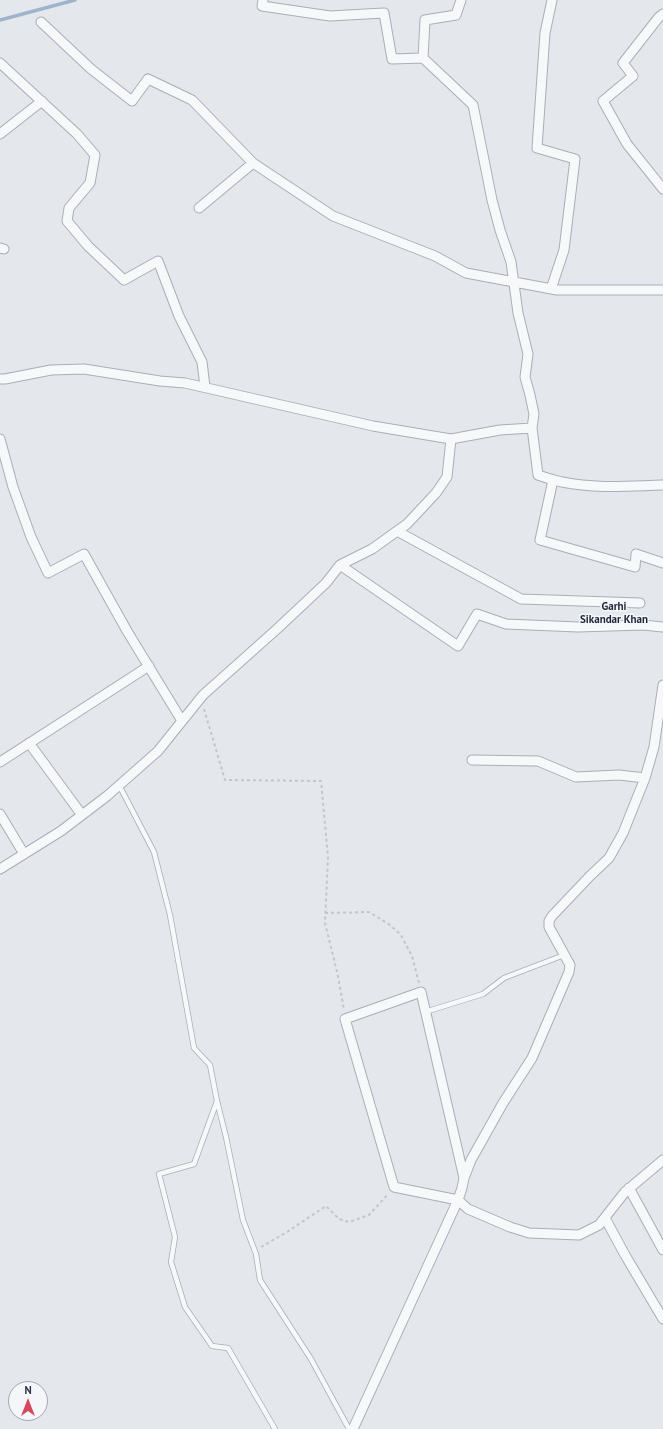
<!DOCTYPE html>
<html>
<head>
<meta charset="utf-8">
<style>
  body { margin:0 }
  #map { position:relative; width:663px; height:1429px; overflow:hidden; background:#e4e7ec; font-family:"PT Sans",sans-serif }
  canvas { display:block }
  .north { position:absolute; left:8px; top:1381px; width:40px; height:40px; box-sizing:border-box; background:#f4f6f9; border:1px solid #a4a8b1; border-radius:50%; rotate:0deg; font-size:11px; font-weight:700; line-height:16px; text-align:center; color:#2b3445 }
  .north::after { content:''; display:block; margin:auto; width:14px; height:18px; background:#d1495b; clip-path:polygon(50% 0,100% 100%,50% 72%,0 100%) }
</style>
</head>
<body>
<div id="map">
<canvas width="663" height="1429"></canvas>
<div class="north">N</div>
</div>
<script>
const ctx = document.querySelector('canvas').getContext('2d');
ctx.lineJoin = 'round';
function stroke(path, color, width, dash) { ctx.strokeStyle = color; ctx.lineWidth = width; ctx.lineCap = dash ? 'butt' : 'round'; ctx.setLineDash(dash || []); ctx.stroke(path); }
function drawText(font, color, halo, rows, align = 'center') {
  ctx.font = font + ' "PT Sans",sans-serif'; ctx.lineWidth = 3; ctx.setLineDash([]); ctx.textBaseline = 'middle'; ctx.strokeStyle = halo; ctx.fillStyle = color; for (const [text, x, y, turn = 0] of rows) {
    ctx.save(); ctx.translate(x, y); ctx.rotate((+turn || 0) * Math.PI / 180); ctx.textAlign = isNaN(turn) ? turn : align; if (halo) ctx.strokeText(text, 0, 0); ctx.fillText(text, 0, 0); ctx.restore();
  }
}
stroke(new Path2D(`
  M0 20 75 0`), '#9fb4cc', 3.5);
const lane = new Path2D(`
  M119 785 154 852 170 915 194 1048 210 1065 217 1101 194 1164 159 1174 175 1237 171 1262 185 1307 212 1346 228 1348 275 1429
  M425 1012 483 994 504 978 564 955
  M217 1101 226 1137 243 1220 256 1254 260 1280 311 1359 349 1429`);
const street = new Path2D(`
  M263 0 262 6 330 16 384 13 392 59 423 58
  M663 14 659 17 623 63 633 76 603 101 627 144 663 189
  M41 22 91 69 132 101 148 79 192 100 253 163 333 216 435 256 466 273 557 290H663
  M0 63 77 134 95 155 90 183 69 208 67 221 88 246 124 280 158 261 179 316 202 362 205 387
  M0 134 42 101
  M199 208 253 163
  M0 248 4 249
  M551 289 564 250 575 159 537 148 545 33 552 0
  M0 379H5L51 370 84 369 160 381 185 383 373 426 451 439 500 430 532 428 534 414 530 395 525 377 528 354 518 313 511 262 500 230 492 200 473 105 423 58 425 20 456 15 461 0
  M532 428 538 475C546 478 553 480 562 482 598 489 627 486 663 485
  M0 439 13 487 31 537 48 573 84 554 127 631 182 721
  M553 480 540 540 635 567 636 554 663 563
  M397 531 521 599 640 603
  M340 565 458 646 477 614 506 624 578 627 643 625 663 627
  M29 743 82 815
  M472 760 538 761 576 777 619 775 645 778
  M0 762 149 666
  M0 814 24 854
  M0 869 61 831 107 796 158 751 203 695 277 629 326 583 340 565 372 549 407 524 436 493 447 477 451 439
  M464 1178 421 992 345 1019 394 1187 458 1200 468 1209 510 1227 529 1233 579 1235 599 1225 625 1192 663 1160
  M629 1188 663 1250
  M605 1218 625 1255 663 1319
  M353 1429 458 1200 462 1188 464 1178 471 1160 503 1103 532 1058 569 972 570 965 549 927V921L552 916 590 876 609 858 623 833 645 778 654 747 663 685`);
stroke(lane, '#a9aeb7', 6);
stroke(street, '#a9aeb7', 11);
stroke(new Path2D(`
  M204 709 225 780 321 781 328 857 325 923 338 976 344 1010
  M325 913 369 912 390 925 401 935 412 956 419 983
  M261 1247 287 1232 326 1206 339 1219 349 1222 369 1215 388 1194`), '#c2c5cb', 2, [3, 3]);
stroke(lane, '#f7f8fa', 4.5);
stroke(street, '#f7f8fa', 9);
drawText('bold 11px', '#1d2536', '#f4f6f9', [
  ["Garhi",614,607],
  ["Sikandar Khan",614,620]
]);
</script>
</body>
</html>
